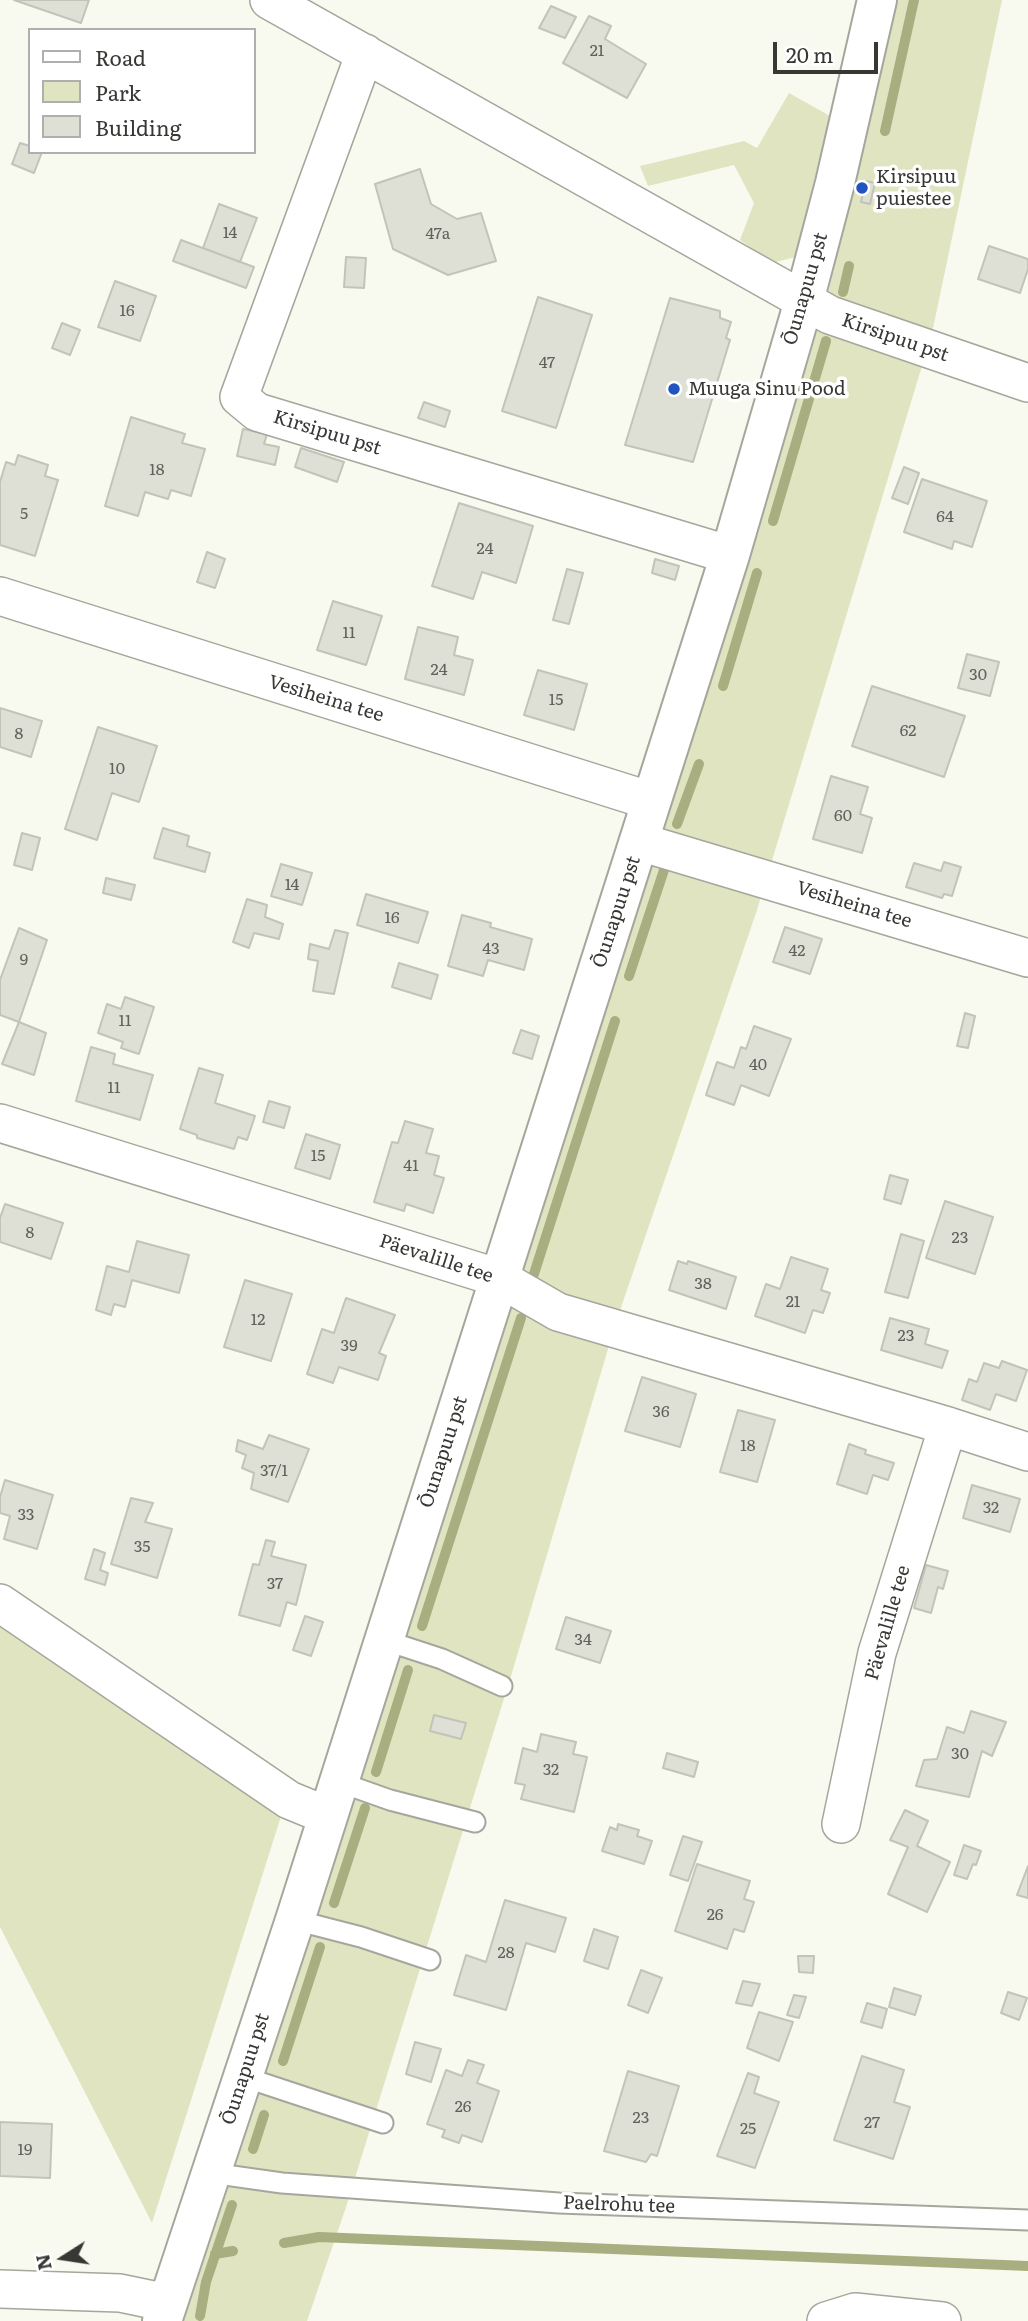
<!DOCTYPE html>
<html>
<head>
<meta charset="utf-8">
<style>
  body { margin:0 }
  #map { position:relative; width:1028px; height:2321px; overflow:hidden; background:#f8faef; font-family:Literata,serif }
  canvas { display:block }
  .legend { position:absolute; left:28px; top:28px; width:228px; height:126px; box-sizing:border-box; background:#fff; border:2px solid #afafae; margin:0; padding:9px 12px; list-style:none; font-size:21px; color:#373834 }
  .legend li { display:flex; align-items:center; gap:14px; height:35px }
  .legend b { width:35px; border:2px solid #afafae }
  .north { position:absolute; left:28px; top:2223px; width:70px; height:70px; -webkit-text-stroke:5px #fff; paint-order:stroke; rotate:258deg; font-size:19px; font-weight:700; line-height:28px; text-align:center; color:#373834 }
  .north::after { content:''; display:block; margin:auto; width:24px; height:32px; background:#373834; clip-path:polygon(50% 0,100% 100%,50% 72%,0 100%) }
  .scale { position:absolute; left:773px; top:42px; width:105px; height:32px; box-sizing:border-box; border:4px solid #373834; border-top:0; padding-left:9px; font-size:21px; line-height:24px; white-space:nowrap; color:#373834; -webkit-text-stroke:5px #fff; paint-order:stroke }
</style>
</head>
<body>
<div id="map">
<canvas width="1028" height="2321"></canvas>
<ul class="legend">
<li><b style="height:9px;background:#fff"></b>Road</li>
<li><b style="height:19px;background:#e0e4c0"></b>Park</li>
<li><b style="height:19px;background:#dee0d5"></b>Building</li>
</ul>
<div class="north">N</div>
<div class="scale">20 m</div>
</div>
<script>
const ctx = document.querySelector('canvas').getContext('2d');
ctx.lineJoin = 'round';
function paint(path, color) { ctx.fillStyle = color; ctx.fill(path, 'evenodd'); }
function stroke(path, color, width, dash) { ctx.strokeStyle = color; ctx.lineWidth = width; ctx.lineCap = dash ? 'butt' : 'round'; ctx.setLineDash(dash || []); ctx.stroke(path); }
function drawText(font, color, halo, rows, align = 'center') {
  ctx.font = font + ' Literata,serif'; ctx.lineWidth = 7; ctx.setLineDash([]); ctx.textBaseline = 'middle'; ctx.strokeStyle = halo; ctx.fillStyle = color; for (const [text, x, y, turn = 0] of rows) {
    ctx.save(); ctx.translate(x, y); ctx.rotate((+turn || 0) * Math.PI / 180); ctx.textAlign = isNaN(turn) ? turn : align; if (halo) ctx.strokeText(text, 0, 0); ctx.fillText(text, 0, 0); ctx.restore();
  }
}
paint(new Path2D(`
  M897 0H1002L932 333 756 913 616 1322 511 1676 345 2210 307 2321H184L265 2077 405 1629 743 577 828 294Z
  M789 93 830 116 795 257 772 263 740 240 754 203 734 165 648 186 640 166 744 141 757 148Z
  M3 1623 284 1807 152 2223 0 1927V1626Z`), '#e0e4c0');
stroke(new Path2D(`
  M885 131 914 0
  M843 292 849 266
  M773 521 826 341
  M723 686 757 573
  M677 824 699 764
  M629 976 664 870
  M533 1277 615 1021
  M422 1626 521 1318
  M376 1772 408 1670
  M334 1903 365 1808
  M283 2061 320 1947
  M253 2149 264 2115
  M284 2243 319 2237 1028 2266
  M215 2254 233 2251
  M200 2316 206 2282 232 2205`), '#a9ae81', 10);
const building = new Path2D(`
  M14 0H89L81 23Z
  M551 6 576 17 565 38 539 28Z
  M589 16 611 26 605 39 646 64 627 98 563 63Z
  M20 143 30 146V152H42L34 173 12 164Z
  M420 169 431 204 457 219 481 213 496 261 448 275 393 249 375 184Z
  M866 181 875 183 870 204 861 202Z
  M219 204 257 218 240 262 203 248Z
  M181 240 254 267 246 288 173 261Z
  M989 246 1028 259V269L1020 293 978 279Z
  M346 257 366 258 364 288 344 287Z
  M115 281 156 296 140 341 98 327Z
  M538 297 592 315 556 428 502 411Z
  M670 298 720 311V318L731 322 726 338 730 340 693 462 625 445Z
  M62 323 80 330 70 355 52 348Z
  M424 402 450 411 445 427 418 418Z
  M131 417 185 434 182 443 205 449 191 496 171 490 168 499 145 492 138 516 105 506Z
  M243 429 267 434 264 444 279 447 275 465 237 456Z
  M301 448 344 462 337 482 295 467Z
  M18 455 48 465 45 476 58 480 35 556 0 545V482L6 462 15 465Z
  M904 467 919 473 908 504 892 498Z
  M922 479 987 501 972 547 954 541 952 549 904 532Z
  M459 503 533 526 516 583 482 572 473 599 432 586Z
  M207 552 225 559 215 588 197 582Z
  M655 559 679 566 675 580 652 573Z
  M567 569 583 573 569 624 553 620Z
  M333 601 382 616 366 665 317 650Z
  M418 627 458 637 454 655 473 660 464 695 405 679Z
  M967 654 999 662 990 696 958 688Z
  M538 670 587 684 574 730 524 715Z
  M872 686 965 716 944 777 852 746Z
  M0 708 42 721 31 757 0 747Z
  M98 727 157 746 139 802 112 793 97 840 65 829Z
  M831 776 868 787 860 814 872 818 862 853 813 839Z
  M163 828 189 836 187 846 210 853 205 872 154 858Z
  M22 833 40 838 32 870 14 865Z
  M944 862 961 867 952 896 944 894 942 898 906 887 914 863 941 871Z
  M281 864 312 873 302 905 271 896Z
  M106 878 135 885 131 900 103 893Z
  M366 894 428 912 418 943 357 925Z
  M247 899 267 905 265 917 283 924 279 939 254 933 249 948 233 942Z
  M462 915 491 923 490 927 532 939 524 970 488 960 483 976 448 966Z
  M785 927 822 939 810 974 773 962Z
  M19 928 47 940 19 1022 0 1015V980Z
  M335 930 348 933 334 994 313 991 318 961 308 959 310 944 329 949Z
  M399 963 438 975 431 999 392 987Z
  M125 997 154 1007 139 1054 121 1048 123 1042 98 1033 107 1004 121 1009Z
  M965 1013 975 1016 968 1048 957 1046Z
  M19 1022 46 1033 34 1075 2 1064Z
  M754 1026 791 1039 769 1096 741 1085 734 1105 706 1095 717 1062 734 1068 741 1047 746 1049Z
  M521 1030 539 1036 532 1059 513 1053Z
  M91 1047 115 1054 113 1064 153 1075 140 1120 76 1101Z
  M199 1068 223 1075 215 1103 255 1116 247 1140 238 1137 234 1149 197 1138V1135L180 1129Z
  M269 1101 290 1107 284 1128 263 1122Z
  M405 1121 433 1129 426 1153 439 1156 434 1175 444 1178 433 1213 406 1204 404 1211 374 1202 392 1142 398 1143Z
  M306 1134 340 1145 330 1179 295 1168Z
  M890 1175 908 1180 901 1204 884 1199Z
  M945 1201 993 1217 975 1274 926 1258Z
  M5 1204 63 1223 51 1259 0 1242V1218Z
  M901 1234 924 1241 908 1298 885 1292Z
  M137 1241 189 1255 179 1293 132 1280 125 1307 114 1304 111 1315 96 1310 107 1266 129 1272Z
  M791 1257 828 1269 821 1290 830 1293 823 1313 813 1310 805 1333 755 1316 766 1284 780 1289Z
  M678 1261 687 1264 688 1261 736 1277 726 1309 669 1290Z
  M245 1280 292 1294 271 1361 224 1347Z
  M346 1298 395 1315 379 1353 386 1356 378 1380 339 1367 333 1383 307 1374 322 1329 334 1333Z
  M890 1318 929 1329 925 1344 948 1351 942 1368 881 1350Z
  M1002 1361 1027 1370 1016 1401 996 1394 990 1410 962 1400 969 1379 977 1382 984 1363 999 1368Z
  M642 1377 696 1394 680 1447 625 1431Z
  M738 1410 775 1420 757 1482 720 1472Z
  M269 1435 309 1449 288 1502 251 1489 254 1473 242 1468 246 1455 236 1451 238 1440 263 1449Z
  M849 1444 866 1450 865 1454 894 1463 888 1480 873 1475 867 1494 837 1484Z
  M5 1480 53 1495 37 1549 4 1539 10 1516 0 1513V1497Z
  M972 1485 1020 1499 1010 1532 963 1518Z
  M131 1498 153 1503 145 1522 172 1529 157 1578 111 1564Z
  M266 1540 275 1542 271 1556 306 1565 296 1605 287 1602 280 1626 239 1615 253 1564 259 1565Z
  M94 1549 105 1553 100 1570 108 1573 105 1585 85 1579Z
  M926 1565 948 1571 943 1589 938 1587 931 1613 914 1608Z
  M305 1616 323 1622 311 1656 293 1650Z
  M566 1617 611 1631 600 1663 556 1649Z
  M971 1711 1006 1722 992 1756 982 1751 969 1797 916 1786 924 1760 937 1759 947 1727 964 1733Z
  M434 1715 466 1723 461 1739 430 1731Z
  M541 1734 576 1742 573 1754 587 1757 574 1812 521 1799 525 1785 515 1783 523 1748 537 1752Z
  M667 1753 698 1762 694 1777 663 1768Z
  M905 1810 928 1821 917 1846 950 1862 927 1912 888 1894 908 1847 890 1840Z
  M618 1824 639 1830 637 1836 652 1841 644 1864 602 1851 610 1827 617 1830Z
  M683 1836 702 1842 688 1881 670 1875Z
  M964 1845 981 1851 976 1865 973 1864 967 1879 954 1875Z
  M697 1864 750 1881 744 1899 754 1902 744 1932 734 1929 727 1949 675 1931Z
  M1028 1866V1898L1017 1895Z
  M505 1900 566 1918 555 1952 526 1943 506 2010 454 1995 466 1955 486 1962Z
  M594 1929 618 1937 608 1969 584 1961Z
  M798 1956H814L813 1973 799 1972Z
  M641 1970 662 1978 648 2013 628 2005Z
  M743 1981 760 1984 752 2006 736 2003Z
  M894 1988 921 1996 915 2015 889 2007Z
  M1008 1992 1027 1998 1019 2020 1001 2013Z
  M794 1995 806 1997 799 2018 787 2015Z
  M867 2003 887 2009 882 2028 861 2022Z
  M759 2012 793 2022 779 2061 747 2048Z
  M415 2042 441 2049 431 2082 406 2074Z
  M862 2056 904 2070 894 2102 910 2107 893 2159 834 2140Z
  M468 2060 484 2065 477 2083 499 2091 482 2142 462 2135 459 2143 442 2137 445 2130 427 2124 446 2070 462 2076Z
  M628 2071 679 2086 657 2156 651 2154 646 2162 604 2151Z
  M748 2073 759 2077 754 2093 779 2102 755 2168 717 2156Z
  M0 2122 52 2124 50 2178 0 2176Z`);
paint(building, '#dee0d5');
stroke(building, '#c2c3b9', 2);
const service = new Path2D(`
  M384 1640 442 1659 502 1686
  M339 1782 390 1800 475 1822
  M295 1920 361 1937 430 1960
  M244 2077 383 2123
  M211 2173 282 2183 559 2203 1028 2220`);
const minor = new Path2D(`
  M269 0 830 315 1028 383
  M365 53 239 397 257 412 730 555
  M0 596 651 801
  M640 842 1028 958
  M0 1123 499 1278 558 1312 948 1426 1028 1452
  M0 1603 289 1800 328 1816
  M841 1824 877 1653 948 1426
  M0 2289 120 2293 168 2303
  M826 2321 855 2312 942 2321`);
const tertiary = new Path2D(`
  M162 2321 295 1920 730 555 804 301 835 183 877 0`);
stroke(service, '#a5a69c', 23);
stroke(minor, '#a5a69c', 40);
stroke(tertiary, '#a5a69c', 42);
stroke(service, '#fff', 19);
stroke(minor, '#fff', 37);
stroke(tertiary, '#fff', 38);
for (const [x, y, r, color] of [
  [862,188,7,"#2154c1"],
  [674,389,7,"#2154c1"]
]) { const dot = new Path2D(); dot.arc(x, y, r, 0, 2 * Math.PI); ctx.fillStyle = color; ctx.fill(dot); stroke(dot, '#fff', 2.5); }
drawText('16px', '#61625c', null, [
  ["21",597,51],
  ["14",230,233],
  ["47a",438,234],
  ["16",127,311],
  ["47",547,363],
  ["18",157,470],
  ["5",24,514],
  ["64",945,517],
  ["24",485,549],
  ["11",349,633],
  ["24",439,670],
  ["30",978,675],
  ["15",556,700],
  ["62",908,731],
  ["8",19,734],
  ["10",117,769],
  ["60",843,816],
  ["14",292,885],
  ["16",392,918],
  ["43",491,949],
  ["42",797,951],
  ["9",24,960],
  ["11",125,1021],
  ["40",758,1065],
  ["11",114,1088],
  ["15",318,1156],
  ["41",411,1166],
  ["8",30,1233],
  ["23",960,1238],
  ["38",703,1284],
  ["21",793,1302],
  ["12",258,1320],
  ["23",906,1336],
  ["39",349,1346],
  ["36",661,1412],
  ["18",748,1446],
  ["37/1",274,1471],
  ["32",991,1508],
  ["33",26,1515],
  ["35",142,1547],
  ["37",275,1584],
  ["34",583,1640],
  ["30",960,1754],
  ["32",551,1770],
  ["26",715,1915],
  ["28",506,1953],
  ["26",463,2107],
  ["23",641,2118],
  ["27",872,2123],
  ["25",748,2129],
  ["19",25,2150]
]);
drawText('19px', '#373834', '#fff', [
  ["Kirsipuu",876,177],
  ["puiestee",876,199],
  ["Muuga Sinu Pood",688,389]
], 'left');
drawText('19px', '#373834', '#fff', [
  ["Õunapuu pst",806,289,-74],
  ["Kirsipuu pst",895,338,19],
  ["Kirsipuu pst",327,433,17],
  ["Vesiheina tee",326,699,17],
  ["Vesiheina tee",854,905,17],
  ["Õunapuu pst",617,912,-72],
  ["Päevalille tee",436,1259,18],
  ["Õunapuu pst",444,1452,-72],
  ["Päevalille tee",888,1623,-74],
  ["Õunapuu pst",246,2069,-72],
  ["Paelrohu tee",619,2205,2]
]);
</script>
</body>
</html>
